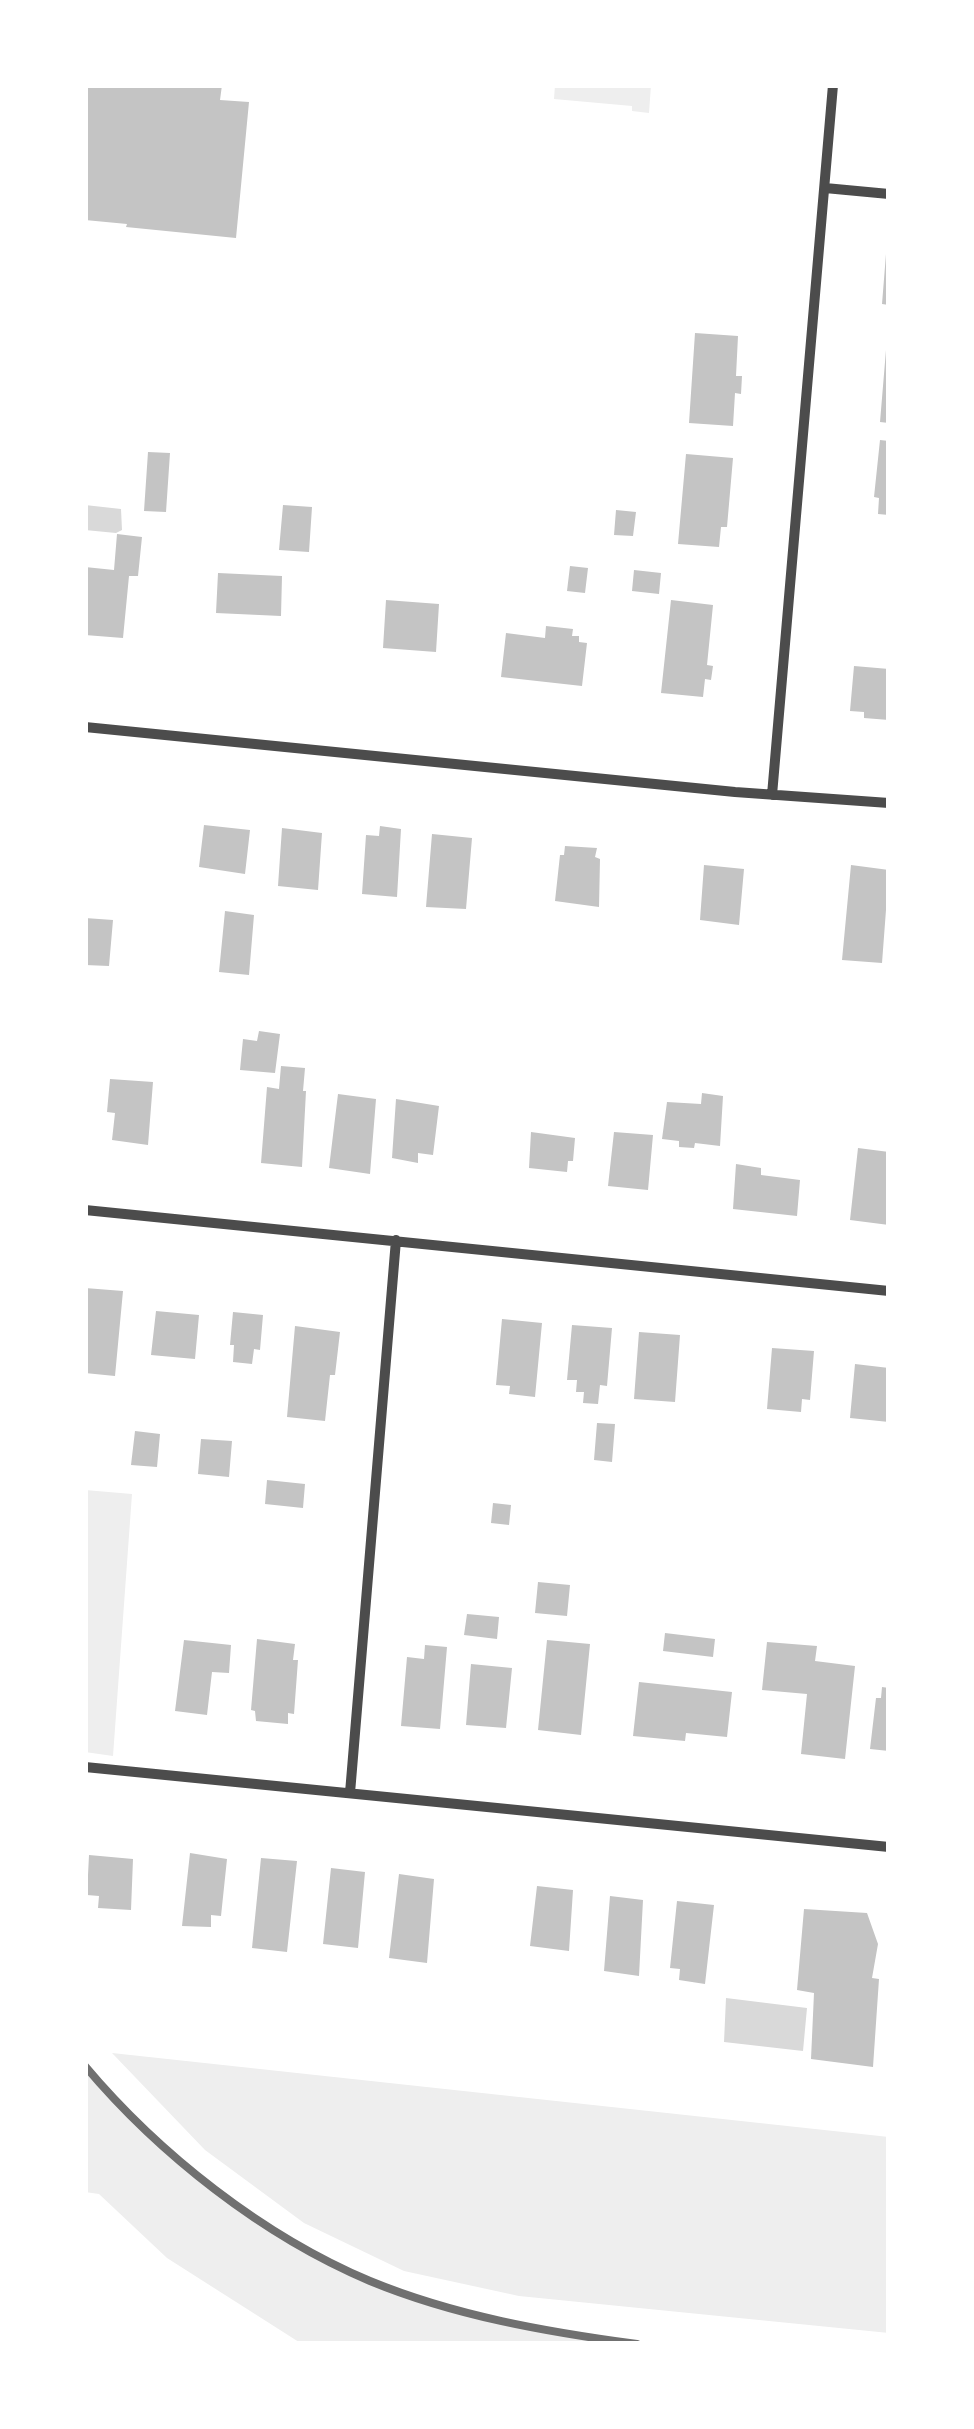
<!DOCTYPE html>
<html>
<head>
<meta charset="utf-8">
<style>
  body { margin:0 }
  #map { position:relative; width:974px; height:2429px; overflow:hidden; background:#fff; font-family:"Work Sans",sans-serif }
  canvas { display:block }
  .frame { position:absolute; inset:0; border:88px solid #fff; pointer-events:none }
</style>
</head>
<body>
<div id="map">
<canvas width="974" height="2429"></canvas>
<div class="frame"></div>
</div>
<script>
const ctx = document.querySelector('canvas').getContext('2d');
ctx.lineJoin = 'round';
function paint(path, color) { ctx.fillStyle = color; ctx.fill(path, 'evenodd'); }
function stroke(path, color, width, dash) { ctx.strokeStyle = color; ctx.lineWidth = width; ctx.lineCap = dash ? 'butt' : 'round'; ctx.setLineDash(dash || []); ctx.stroke(path); }
paint(new Path2D(`
  M555 85H651L649 113 632 111V106L554 99Z
  M85 1490 132 1494 113 1756 85 1752Z
  M112 2053 889 2137V2333L519 2296 404 2271 304 2223 205 2150Z
  M85 2063C104 2084 121 2106 141 2126 206 2189 285 2244 368 2280 454 2317 550 2333 643 2344H302L167 2258 99 2194 85 2192Z`), '#eee');
paint(new Path2D(`
  M85 505 121 509 122 530 116 533 85 530Z
  M726 1998 807 2008 803 2051 724 2042Z`), '#d9d9d9');
paint(new Path2D(`
  M85 85H222L220 100 249 102 236 238 126 227 127 224 85 220Z
  M886 254H889V305L882 304Z
  M695 333 738 336 736 376H742L741 394 735 393 733 426 689 423Z
  M886 350H889V423L880 422Z
  M880 440 889 441V515L878 514 879 498 874 497Z
  M148 452 170 453 166 512 144 511Z
  M686 454 733 458 727 527H721L719 547 678 544Z
  M283 505 312 507 309 552 279 550Z
  M616 510 636 512 633 536 614 535Z
  M117 534 142 537 138 576H129L123 638 85 635V567L114 570Z
  M570 566 588 568 585 593 567 591Z
  M634 570 661 573 659 594 632 591Z
  M218 573 282 576 281 616 216 613Z
  M386 600 439 604 436 652 383 648Z
  M671 600 713 605 707 665 713 666 711 680 705 679 703 697 661 693Z
  M546 626 573 629 572 636H579V642L587 643 582 686 501 677 506 633 545 638Z
  M854 666 889 669V720L864 718V712L850 711Z
  M204 825 250 830 245 874 199 867Z
  M380 826 401 829 397 897 362 894 366 835 379 836Z
  M282 828 322 833 318 890 278 886Z
  M432 834 472 838 466 909 426 907Z
  M565 846 597 848 595 857 600 859 599 907 555 901 560 855H564Z
  M704 865 744 869 739 925 700 920Z
  M851 865 889 870 882 963 842 960Z
  M225 911 254 915 249 975 219 972Z
  M85 918 113 920 109 966 85 965Z
  M259 1031 280 1034 275 1073 240 1070 243 1039 257 1041Z
  M281 1066 305 1068 303 1091H306L302 1167 261 1163 267 1087 279 1089Z
  M110 1079 153 1082 148 1145 112 1140 115 1113 107 1112Z
  M702 1093 723 1096 720 1146 695 1143 694 1148 679 1147V1141L662 1139 667 1102 701 1104Z
  M338 1094 376 1099 370 1174 329 1168Z
  M396 1099 439 1106 433 1155 418 1153V1163L392 1158Z
  M531 1132 575 1138 573 1161H568L567 1172 529 1168Z
  M614 1132 653 1135 648 1190 608 1186Z
  M858 1148 889 1152V1225L850 1220Z
  M736 1164 761 1168V1175L800 1180 797 1216 733 1209Z
  M85 1288 123 1291 115 1376 85 1373Z
  M156 1311 199 1315 195 1359 151 1355Z
  M233 1312 263 1315 260 1350 254 1349 252 1364 233 1362 234 1345H230Z
  M502 1319 542 1323 535 1397 509 1394 510 1386 496 1385Z
  M572 1325 612 1328 607 1386 600 1385 598 1404 583 1403 584 1392H576L577 1380H567Z
  M295 1326 340 1332 335 1375H330L325 1421 287 1417Z
  M639 1332 680 1335 675 1402 634 1399Z
  M772 1348 814 1351 810 1400 802 1399 801 1412 767 1409Z
  M855 1364 889 1368V1422L850 1418Z
  M597 1423 615 1424 612 1462 594 1460Z
  M135 1431 160 1434 157 1467 131 1465Z
  M201 1439 232 1441 229 1477 198 1474Z
  M267 1480 305 1484 303 1508 265 1504Z
  M493 1503 511 1505 509 1525 491 1523Z
  M538 1582 570 1585 567 1616 535 1613Z
  M467 1614 499 1617 497 1639 464 1635Z
  M665 1633 715 1639 713 1657 663 1651Z
  M257 1639 295 1644 293 1660H298L294 1714 288 1713V1724L256 1721 255 1711 251 1710Z
  M184 1640 231 1645 229 1673 212 1672 207 1715 175 1711Z
  M547 1640 590 1644 581 1735 538 1730Z
  M767 1642 817 1646 815 1661 855 1666 845 1759 801 1754 807 1694 762 1690Z
  M425 1645 447 1647 440 1729 401 1726 407 1657 424 1659Z
  M471 1664 512 1668 506 1728 466 1725Z
  M639 1682 732 1692 727 1737 686 1733 685 1741 633 1736Z
  M882 1687 889 1688V1751L870 1749 876 1698H881Z
  M190 1853 227 1859 221 1916 211 1915V1927L182 1926Z
  M89 1855 133 1859 131 1910 98 1908 99 1896 87 1895Z
  M261 1858 297 1861 287 1952 252 1948Z
  M331 1868 365 1872 358 1948 323 1944Z
  M399 1874 434 1879 427 1963 389 1958Z
  M537 1886 573 1890 569 1951 530 1946Z
  M610 1896 643 1900 639 1976 604 1971Z
  M677 1901 714 1905 705 1984 679 1980 680 1969 670 1968Z
  M804 1909 867 1913 878 1944 872 1978 879 1979 873 2067 811 2059 814 1993 797 1990Z`), '#c4c4c4');
stroke(new Path2D(`
  M825 188 889 194
  M85 727 735 792 889 803
  M772 795 833 85
  M85 1210 889 1291
  M85 1767 889 1847
  M350 1793 396 1240`), '#4c4c4c', 10);
stroke(new Path2D(`
  M85 2066C159 2154 263 2236 370 2281 455 2316 547 2332 637 2344`), '#707070', 8);
</script>
</body>
</html>
